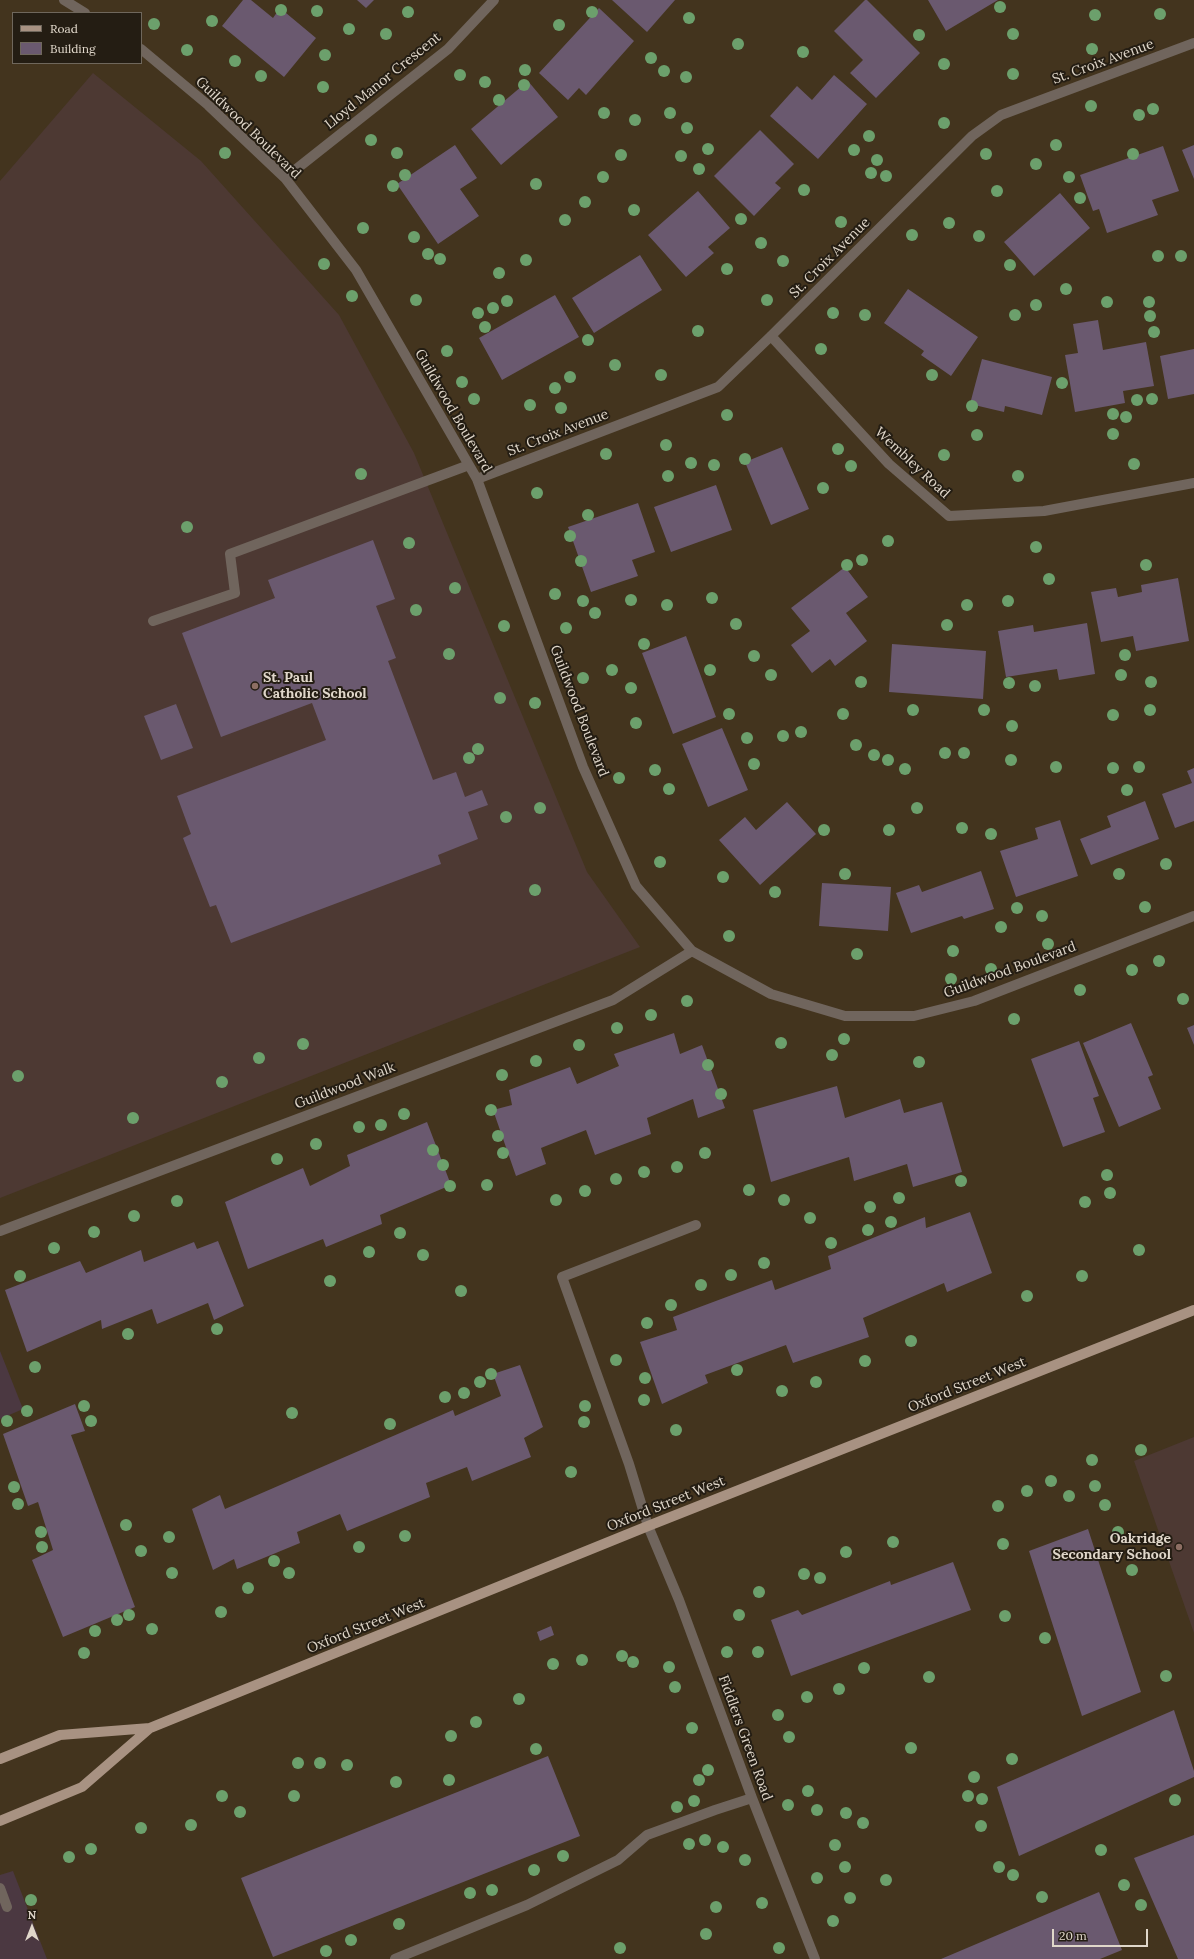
<!DOCTYPE html>
<html>
<head>
<meta charset="utf-8">
<style>
  body { margin:0 }
  #map { position:relative; width:1194px; height:1959px; overflow:hidden; background:#43341e; font-family:Lora,serif }
  canvas { display:block }
  .legend { position:absolute; left:12px; top:12px; width:130px; height:52px; box-sizing:border-box; background:#241d13; border:1px solid #6f675c; margin:0; padding:5px 7px; list-style:none; font-size:12px; color:#e0d7ca }
  .legend li { display:flex; align-items:center; gap:8px; height:20px }
  .legend b { width:20px; border:1px solid #6f675c }
  .north { position:absolute; left:12px; top:1907px; width:40px; height:40px; -webkit-text-stroke:3px #241d13; paint-order:stroke; rotate:0deg; font-size:11px; font-weight:700; line-height:16px; text-align:center; color:#e0d7ca }
  .north::after { content:''; display:block; margin:auto; width:14px; height:18px; background:#e0d7ca; clip-path:polygon(50% 0,100% 100%,50% 72%,0 100%) }
  .scale { position:absolute; left:1052px; top:1929px; width:96px; height:18px; box-sizing:border-box; border:2px solid #e0d7ca; border-top:0; padding-left:5px; font-size:12px; line-height:14px; white-space:nowrap; color:#e0d7ca; -webkit-text-stroke:3px #241d13; paint-order:stroke }
</style>
</head>
<body>
<div id="map">
<canvas width="1194" height="1959"></canvas>
<ul class="legend">
<li><b style="height:5px;background:#a89282"></b>Road</li>
<li><b style="height:11px;background:#6a596f"></b>Building</li>
</ul>
<div class="north">N</div>
<div class="scale">20 m</div>
</div>
<script>
const ctx = document.querySelector('canvas').getContext('2d');
ctx.lineJoin = 'round';
function paint(path, color) { ctx.fillStyle = color; ctx.fill(path, 'evenodd'); }
function stroke(path, color, width, dash) { ctx.strokeStyle = color; ctx.lineWidth = width; ctx.lineCap = dash ? 'butt' : 'round'; ctx.setLineDash(dash || []); ctx.stroke(path); }
function drawText(font, color, halo, rows, align = 'center') {
  ctx.font = font + ' Lora,serif'; ctx.lineWidth = 4; ctx.setLineDash([]); ctx.textBaseline = 'middle'; ctx.strokeStyle = halo; ctx.fillStyle = color; for (const [text, x, y, turn = 0] of rows) {
    ctx.save(); ctx.translate(x, y); ctx.rotate((+turn || 0) * Math.PI / 180); ctx.textAlign = isNaN(turn) ? turn : align; if (halo) ctx.strokeText(text, 0, 0); ctx.fillText(text, 0, 0); ctx.restore();
  }
}
paint(new Path2D(`
  M0 1351 23 1409 0 1419Z
  M13 1871 47 1959H0V1875Z`), '#4b3841');
paint(new Path2D(`
  M93 73 201 161 339 315 414 453 587 872 640 947 0 1198V181Z
  M1194 1437V1633L1134 1461Z`), '#4d3933');
paint(new Path2D(`
  M243 0H251L273 18 280 8 316 38 284 77 222 26Z
  M357 0H374L366 8Z
  M612 0H675L647 32Z
  M865 0H867L920 53 876 98 850 73 863 60 834 31Z
  M928 0H998L946 31Z
  M599 8 634 41 586 95 579 88 568 100 539 73Z
  M834 75 867 104 818 159 770 116 797 86 812 100Z
  M528 81 558 117 501 165 471 129Z
  M760 130 794 164 775 183 781 188 754 216 714 176Z
  M455 145 477 178 460 189 479 216 438 244 397 184Z
  M1194 145V179L1182 150Z
  M1163 146 1179 191 1152 200 1158 215 1107 233 1099 209 1093 211 1080 175Z
  M698 191 730 228 708 247 714 253 686 277 648 235Z
  M1060 193 1090 228 1034 276 1004 242Z
  M640 255 662 290 594 333 572 298Z
  M908 289 978 337 951 376 921 355 924 351 884 323Z
  M555 295 579 337 502 380 479 338Z
  M1098 320 1103 350 1146 342 1154 386 1123 391 1125 403 1075 412 1065 355 1078 353 1073 324Z
  M1194 349V394L1168 399 1160 356Z
  M982 359 1052 377 1042 415 1005 406 1004 412 970 404Z
  M782 447 809 509 771 525 745 462Z
  M716 485 732 530 671 552 654 507Z
  M638 503 655 552 632 560 638 576 591 592 568 527Z
  M373 540 395 599 376 606 396 658 388 661 433 780 456 772 465 797 482 790 488 805 468 812 478 839 438 855 441 864 231 943 216 905 210 907 183 838 191 834 177 796 326 740 312 703 221 737 182 633 275 598 268 580Z
  M845 567 868 597 846 613 867 641 835 666 830 659 812 673 791 645 810 631 791 608Z
  M1178 578 1189 641 1136 651 1133 636 1101 642 1091 592 1116 588 1118 597 1142 592 1141 585Z
  M1087 623 1095 674 1059 680 1057 669 1006 677 998 631 1033 625 1034 632Z
  M686 636 716 717 673 734 642 653Z
  M892 644 986 651 983 699 889 692Z
  M176 704 193 748 161 760 144 716Z
  M722 728 748 790 708 807 682 744Z
  M1194 768V821L1175 828 1162 794 1192 783 1187 771Z
  M1145 801 1159 839 1091 865 1080 839 1111 827 1107 816Z
  M787 802 816 834 760 885 719 840 745 817 756 830Z
  M1060 820 1078 876 1016 897 1000 851 1038 839 1035 828Z
  M981 871 994 909 964 919 962 916 911 933 896 893 919 885 922 892Z
  M822 883 891 887 888 931 819 926Z
  M1131 1023 1153 1075 1148 1077 1161 1109 1119 1127 1083 1043Z
  M1194 1025V1045L1187 1028Z
  M674 1033 680 1054 702 1045 725 1108 698 1118 693 1099 647 1118 651 1134 595 1155 586 1130 541 1148 546 1164 516 1176 493 1110 512 1105 509 1090 570 1067 577 1084 619 1066 614 1054Z
  M1079 1041 1099 1096 1093 1098 1105 1132 1063 1147 1031 1059Z
  M837 1086 845 1118 900 1099 904 1113 942 1102 962 1172 913 1187 907 1164 854 1181 849 1157 771 1182 753 1110Z
  M427 1122 451 1185 380 1215 382 1224 326 1247 323 1239 248 1269 225 1202 303 1168 310 1186 350 1166 347 1155Z
  M970 1212 992 1273 947 1292 944 1283 863 1318 869 1337 793 1363 786 1345 705 1375 708 1383 662 1404 640 1342 677 1330 673 1317 772 1280 775 1290 831 1269 828 1256 925 1217 926 1228Z
  M218 1241 244 1306 214 1320 208 1303 157 1324 152 1309 102 1329 101 1320 27 1352 5 1290 80 1261 86 1273 141 1250 144 1262 194 1242 197 1249Z
  M520 1365 543 1427 524 1438 531 1457 472 1481 467 1467 426 1483 430 1497 347 1531 340 1514 297 1532 300 1543 237 1569 234 1559 213 1570 192 1509 220 1495 225 1509 453 1410 455 1416 501 1396 493 1374Z
  M75 1404 85 1431 71 1435 135 1607 63 1637 32 1560 53 1550 38 1502 28 1506 3 1434Z
  M1088 1529 1141 1692 1082 1716 1029 1551Z
  M953 1562 971 1610 791 1676 771 1620 798 1610 802 1615 890 1581 891 1585Z
  M551 1626 554 1635 540 1641 537 1632Z
  M1174 1710 1194 1771V1777L1019 1856 997 1787Z
  M548 1756 580 1836 273 1957 241 1878Z
  M1194 1835V1959H1178L1134 1858Z
  M1099 1892 1122 1950 1100 1959H941Z`), '#6a596f');
stroke(new Path2D(`
  M64 0 85 13
  M141 49 208 105 285 178 356 270 477 479 583 767 636 886 692 951 771 994 845 1016H914L974 1001 1194 916
  M285 178 448 49 494 0
  M771 336 889 464 949 516 1044 511 1194 483
  M477 479 718 387 771 336 972 136 1001 115 1194 43
  M153 621 235 593 230 554 469 465
  M696 1225 562 1277 629 1464 648 1526 679 1600 752 1798 815 1959
  M0 1231 613 1000 692 951
  M0 1888 7 1907
  M395 1959 527 1905 618 1860 647 1835 715 1810 752 1798`), '#70655d', 10);
stroke(new Path2D(`
  M0 1759 60 1735 150 1728 648 1526 1194 1310
  M0 1821 82 1787 150 1728`), '#a89282', 10);
ctx.fillStyle = '#6ca06c';
for (const [x, y] of [
  [1000,7],
  [281,10],
  [317,11],
  [408,12],
  [592,12],
  [1160,14],
  [1095,15],
  [689,18],
  [212,21],
  [154,24],
  [559,25],
  [349,29],
  [386,34],
  [1013,34],
  [919,35],
  [738,44],
  [1092,49],
  [187,50],
  [803,52],
  [325,55],
  [651,58],
  [235,61],
  [944,64],
  [525,70],
  [664,71],
  [1013,74],
  [460,75],
  [261,76],
  [686,77],
  [485,82],
  [524,85],
  [323,87],
  [499,100],
  [1091,106],
  [1153,109],
  [604,113],
  [670,113],
  [1139,115],
  [635,120],
  [944,123],
  [687,128],
  [869,136],
  [371,140],
  [1056,145],
  [708,149],
  [854,150],
  [225,153],
  [397,153],
  [986,154],
  [1133,154],
  [621,155],
  [681,156],
  [877,160],
  [1036,164],
  [699,169],
  [871,173],
  [405,175],
  [886,176],
  [603,177],
  [1069,177],
  [536,184],
  [393,186],
  [804,190],
  [997,191],
  [1080,198],
  [585,202],
  [634,210],
  [741,219],
  [565,220],
  [841,222],
  [949,223],
  [363,228],
  [912,235],
  [979,236],
  [414,237],
  [761,243],
  [428,254],
  [1158,256],
  [1181,256],
  [440,259],
  [526,260],
  [783,261],
  [324,264],
  [1010,265],
  [727,269],
  [499,273],
  [1066,289],
  [352,296],
  [416,300],
  [767,300],
  [507,301],
  [1107,302],
  [1149,302],
  [1036,305],
  [493,308],
  [478,313],
  [833,313],
  [865,315],
  [1015,315],
  [1150,316],
  [485,327],
  [698,331],
  [1154,332],
  [588,340],
  [821,349],
  [447,351],
  [615,365],
  [661,375],
  [932,375],
  [570,377],
  [462,382],
  [1062,383],
  [555,388],
  [474,399],
  [1152,399],
  [1137,400],
  [530,405],
  [972,406],
  [561,408],
  [1113,414],
  [727,415],
  [1126,417],
  [1113,434],
  [977,435],
  [666,445],
  [838,449],
  [606,454],
  [944,455],
  [745,459],
  [691,463],
  [1134,464],
  [714,465],
  [851,466],
  [361,474],
  [668,476],
  [1018,476],
  [823,488],
  [537,493],
  [588,515],
  [187,527],
  [570,536],
  [888,541],
  [409,543],
  [1036,547],
  [862,560],
  [581,561],
  [847,565],
  [1146,565],
  [1049,579],
  [455,588],
  [555,594],
  [712,598],
  [631,600],
  [583,601],
  [1008,601],
  [667,605],
  [967,605],
  [416,610],
  [595,613],
  [736,624],
  [947,625],
  [504,626],
  [566,628],
  [644,644],
  [449,654],
  [1125,655],
  [754,656],
  [612,670],
  [710,670],
  [771,675],
  [1121,675],
  [583,678],
  [861,682],
  [1151,682],
  [1009,683],
  [1035,686],
  [631,688],
  [500,698],
  [535,703],
  [913,710],
  [984,710],
  [1150,710],
  [729,714],
  [843,714],
  [1113,715],
  [636,723],
  [1012,726],
  [801,732],
  [783,736],
  [747,738],
  [856,745],
  [478,749],
  [945,753],
  [964,753],
  [874,755],
  [469,758],
  [888,760],
  [1011,760],
  [754,764],
  [1056,767],
  [1139,767],
  [1113,768],
  [905,769],
  [655,770],
  [619,778],
  [669,789],
  [1127,790],
  [540,808],
  [917,808],
  [506,817],
  [962,828],
  [824,830],
  [889,830],
  [991,834],
  [660,862],
  [1166,864],
  [845,874],
  [1119,874],
  [723,877],
  [535,890],
  [775,892],
  [1145,907],
  [1017,908],
  [1042,916],
  [1001,927],
  [729,936],
  [1048,944],
  [953,951],
  [857,954],
  [1159,961],
  [991,969],
  [1132,970],
  [951,979],
  [1080,990],
  [1183,999],
  [687,1001],
  [651,1015],
  [1014,1019],
  [617,1028],
  [844,1039],
  [781,1043],
  [303,1044],
  [579,1045],
  [832,1055],
  [259,1058],
  [536,1061],
  [919,1062],
  [708,1065],
  [502,1075],
  [18,1076],
  [222,1082],
  [721,1094],
  [491,1110],
  [404,1114],
  [133,1118],
  [381,1125],
  [359,1127],
  [498,1136],
  [316,1144],
  [433,1150],
  [503,1153],
  [705,1153],
  [277,1159],
  [443,1165],
  [677,1167],
  [644,1172],
  [1107,1175],
  [616,1179],
  [961,1181],
  [487,1185],
  [450,1186],
  [749,1190],
  [585,1191],
  [1110,1193],
  [899,1198],
  [556,1200],
  [784,1200],
  [177,1201],
  [1085,1202],
  [870,1207],
  [134,1216],
  [810,1218],
  [891,1222],
  [868,1230],
  [94,1232],
  [400,1233],
  [831,1243],
  [54,1248],
  [1139,1250],
  [369,1252],
  [423,1255],
  [764,1263],
  [731,1275],
  [20,1276],
  [1082,1276],
  [330,1281],
  [701,1285],
  [461,1291],
  [1027,1296],
  [671,1305],
  [647,1323],
  [217,1329],
  [128,1334],
  [911,1341],
  [616,1360],
  [865,1361],
  [35,1367],
  [737,1370],
  [491,1374],
  [645,1378],
  [480,1382],
  [816,1382],
  [782,1391],
  [464,1393],
  [445,1397],
  [644,1400],
  [84,1406],
  [585,1406],
  [27,1411],
  [292,1413],
  [7,1421],
  [91,1421],
  [584,1422],
  [390,1424],
  [676,1430],
  [1141,1450],
  [1092,1460],
  [571,1472],
  [1051,1481],
  [1095,1486],
  [14,1487],
  [1027,1491],
  [1069,1496],
  [18,1504],
  [1105,1505],
  [998,1506],
  [126,1525],
  [41,1532],
  [1118,1532],
  [405,1536],
  [169,1537],
  [893,1542],
  [1003,1544],
  [42,1547],
  [359,1547],
  [141,1551],
  [846,1552],
  [274,1561],
  [1132,1570],
  [172,1573],
  [289,1573],
  [804,1574],
  [820,1578],
  [248,1588],
  [759,1592],
  [221,1612],
  [129,1615],
  [739,1615],
  [1005,1616],
  [117,1620],
  [152,1629],
  [95,1631],
  [1045,1638],
  [727,1652],
  [758,1652],
  [84,1653],
  [622,1656],
  [582,1660],
  [633,1662],
  [553,1664],
  [669,1667],
  [864,1668],
  [1166,1676],
  [929,1677],
  [675,1687],
  [839,1689],
  [807,1697],
  [519,1699],
  [778,1715],
  [476,1722],
  [692,1728],
  [451,1736],
  [789,1737],
  [911,1748],
  [536,1749],
  [1012,1759],
  [298,1763],
  [320,1763],
  [347,1765],
  [708,1770],
  [974,1777],
  [449,1780],
  [699,1780],
  [396,1782],
  [808,1791],
  [222,1796],
  [294,1796],
  [968,1796],
  [982,1799],
  [1175,1800],
  [694,1801],
  [788,1805],
  [677,1807],
  [817,1810],
  [240,1812],
  [846,1813],
  [863,1823],
  [191,1825],
  [981,1826],
  [141,1828],
  [705,1840],
  [689,1844],
  [835,1845],
  [723,1847],
  [91,1849],
  [1101,1850],
  [563,1856],
  [69,1857],
  [745,1860],
  [845,1867],
  [999,1867],
  [534,1870],
  [1013,1875],
  [817,1878],
  [886,1880],
  [1124,1885],
  [492,1890],
  [470,1893],
  [1042,1897],
  [850,1898],
  [31,1900],
  [762,1903],
  [1141,1905],
  [716,1907],
  [833,1921],
  [399,1924],
  [706,1934],
  [351,1940],
  [620,1948],
  [779,1948],
  [326,1951]
]) { ctx.beginPath(); ctx.arc(x, y, 6, 0, 2 * Math.PI); ctx.fill(); }
for (const [x, y, r, color] of [
  [255,686,4,"#8d6e63"],
  [1179,1547,4,"#8d6e63"]
]) { const dot = new Path2D(); dot.arc(x, y, r, 0, 2 * Math.PI); ctx.fillStyle = color; ctx.fill(dot); stroke(dot, '#241d13', 1.5); }
drawText('14px', '#e0d7ca', '#241d13', [
  ["St. Croix Avenue",1103,62,-20],
  ["Lloyd Manor Crescent",383,81,-39],
  ["Guildwood Boulevard",248,128,44],
  ["St. Croix Avenue",830,258,-45],
  ["Guildwood Boulevard",453,411,60],
  ["St. Croix Avenue",558,433,-21],
  ["Wembley Road",912,463,43],
  ["Guildwood Boulevard",579,711,69],
  ["Guildwood Boulevard",1010,970,-20],
  ["Guildwood Walk",345,1086,-21],
  ["Oxford Street West",967,1385,-22],
  ["Oxford Street West",666,1504,-22],
  ["Oxford Street West",366,1626,-22],
  ["Fiddlers Green Road",745,1738,70]
]);
drawText('bold 14px', '#e0d7ca', '#241d13', [
  ["St. Paul",263,678],
  ["Catholic School",263,694],
  ["Oakridge",1171,1539,"right"],
  ["Secondary School",1171,1555,"right"]
], 'left');
</script>
</body>
</html>
